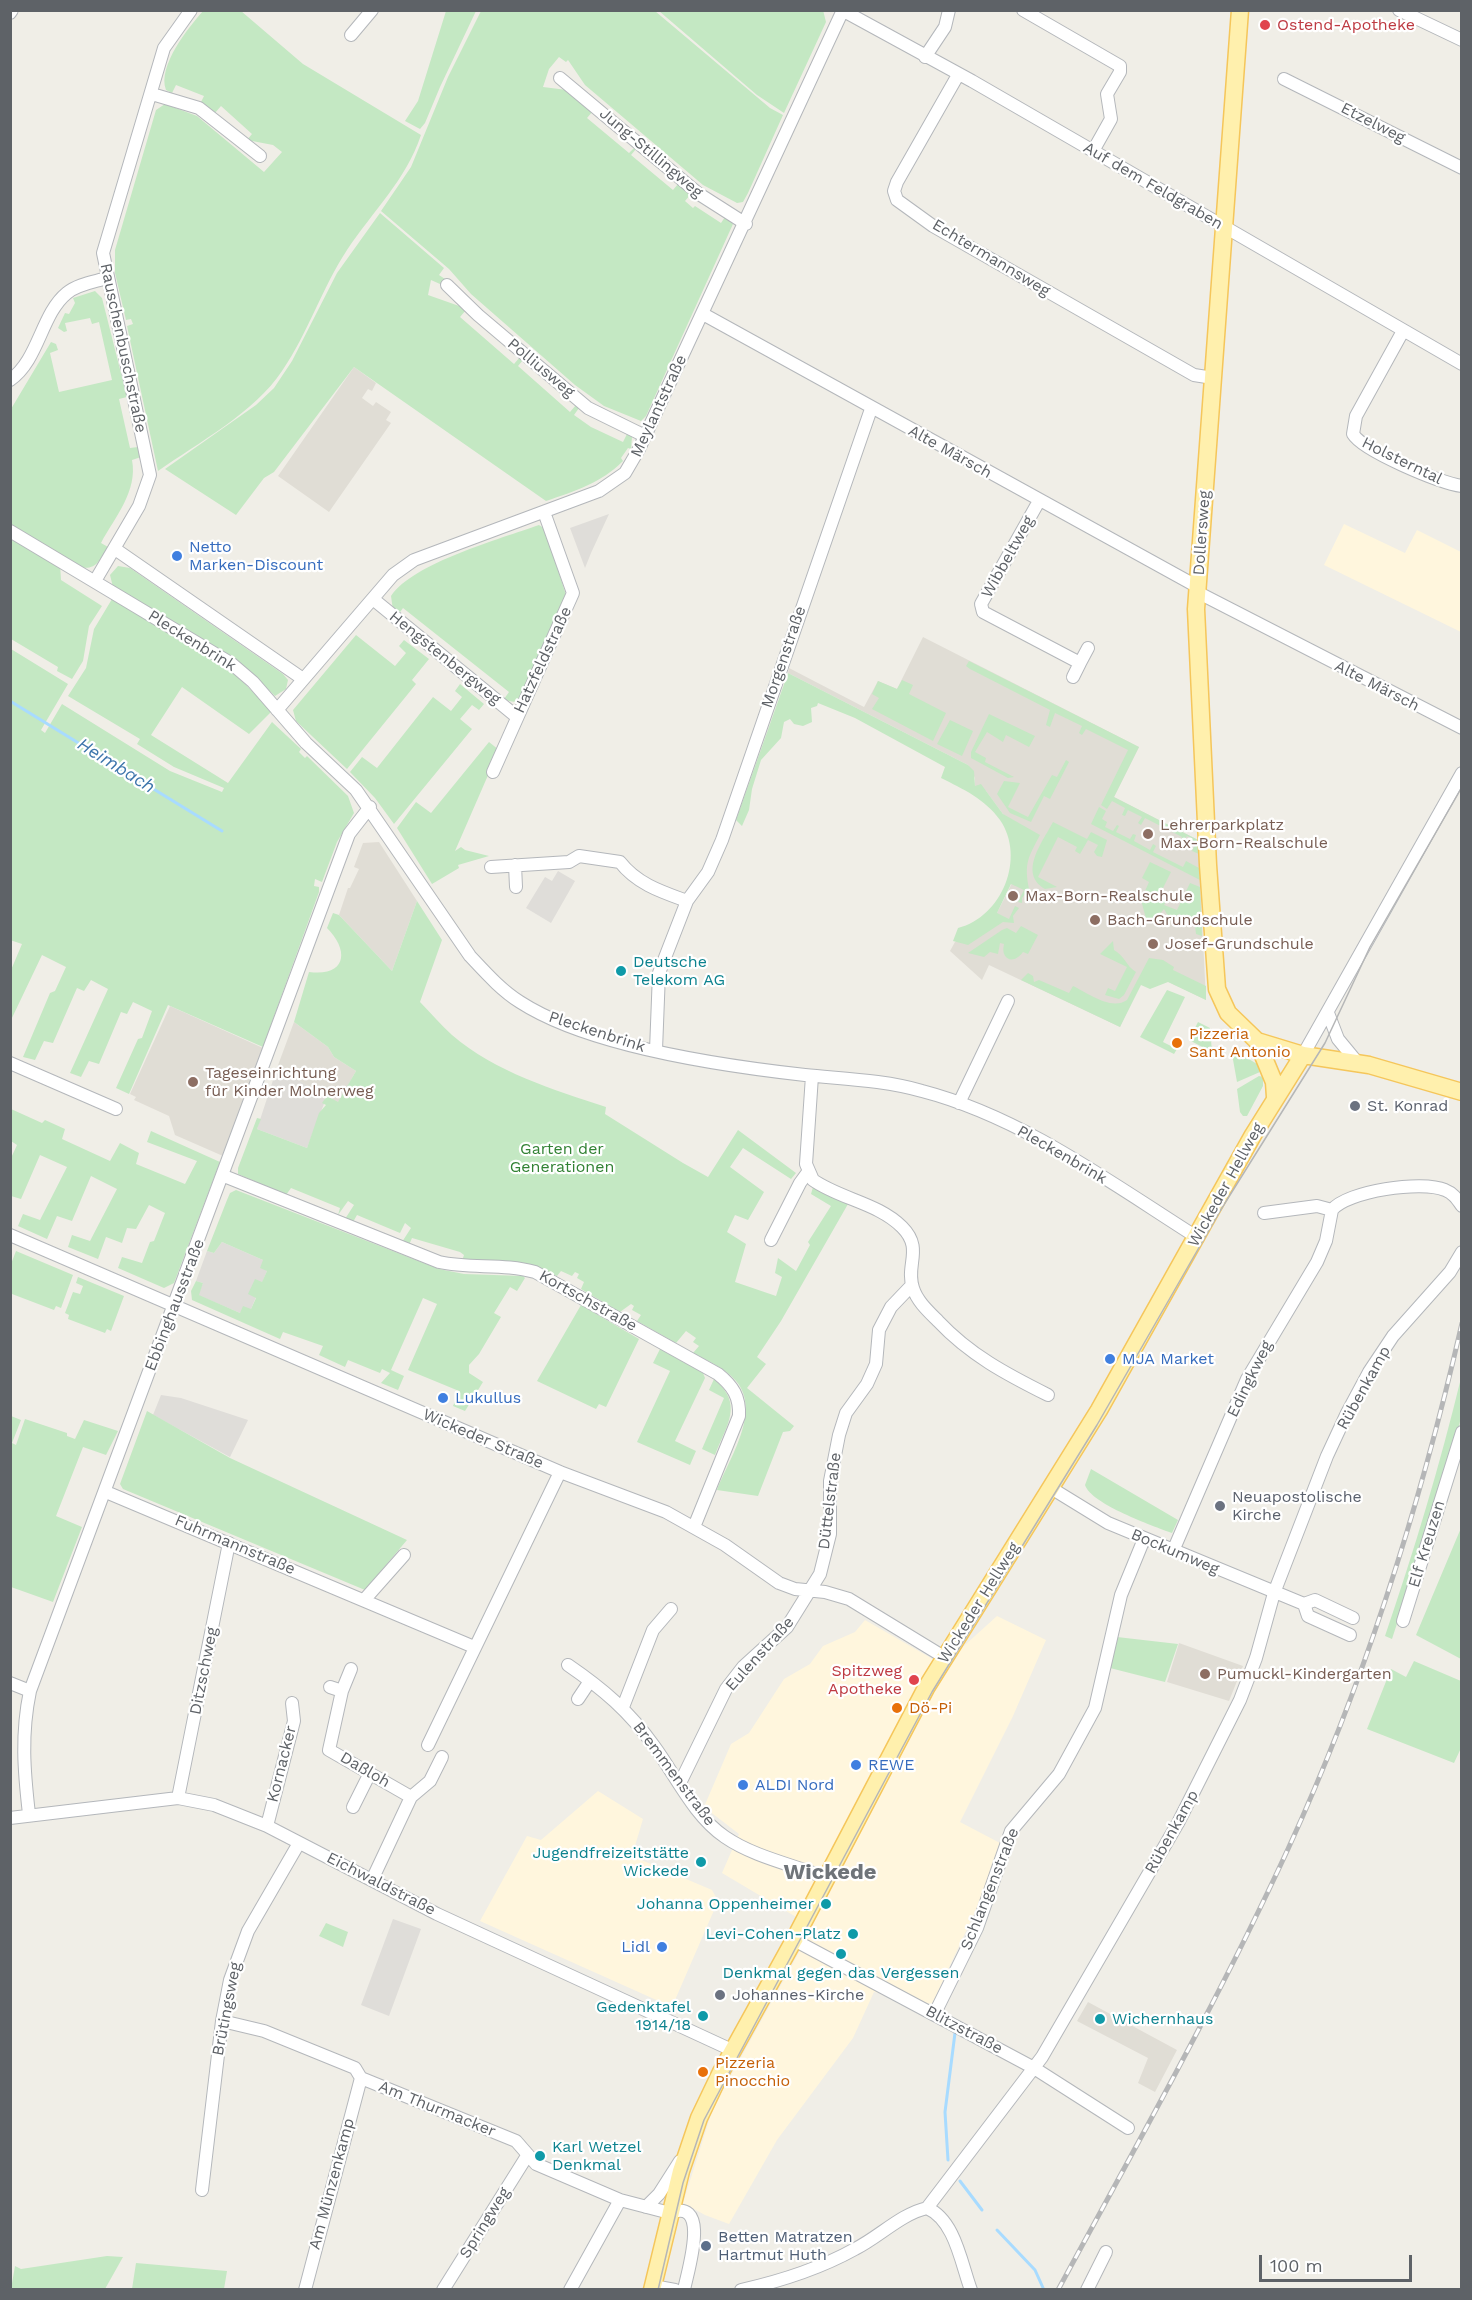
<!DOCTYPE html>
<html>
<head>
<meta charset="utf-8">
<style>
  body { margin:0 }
  #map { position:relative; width:1472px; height:2300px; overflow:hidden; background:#f0eee7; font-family:"Work Sans",sans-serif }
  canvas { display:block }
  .frame { position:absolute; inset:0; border:12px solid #5e6267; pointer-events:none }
  .scale { position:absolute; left:1259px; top:2255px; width:153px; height:27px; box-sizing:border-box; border:3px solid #5e6267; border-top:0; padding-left:8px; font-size:18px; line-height:21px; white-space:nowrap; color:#5e6267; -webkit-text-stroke:4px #fff; paint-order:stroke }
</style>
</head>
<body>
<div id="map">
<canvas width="1472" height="2300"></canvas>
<div class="frame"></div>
<div class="scale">100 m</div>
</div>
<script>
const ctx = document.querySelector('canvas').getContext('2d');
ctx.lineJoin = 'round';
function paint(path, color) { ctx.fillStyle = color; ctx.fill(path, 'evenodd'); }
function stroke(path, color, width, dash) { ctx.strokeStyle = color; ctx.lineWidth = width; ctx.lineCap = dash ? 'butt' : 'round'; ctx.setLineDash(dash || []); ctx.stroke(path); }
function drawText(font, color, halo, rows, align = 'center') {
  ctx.font = font + ' "Work Sans",sans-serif'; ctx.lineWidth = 4.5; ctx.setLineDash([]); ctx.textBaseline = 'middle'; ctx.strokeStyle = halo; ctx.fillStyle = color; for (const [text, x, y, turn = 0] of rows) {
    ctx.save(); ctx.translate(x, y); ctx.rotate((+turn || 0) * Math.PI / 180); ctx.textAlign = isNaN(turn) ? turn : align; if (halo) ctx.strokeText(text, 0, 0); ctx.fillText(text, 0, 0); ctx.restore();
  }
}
paint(new Path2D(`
  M1344 524 1405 553 1417 530 1461 552V632L1324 565Z
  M997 1616 1046 1640 1013 1716 960 1822 1000 1843 980 1901 932 2004 874 1992 853 2038 777 2140 729 2224 705 2215 683 2203 713 2108 813 1927 722 1873 739 1834 704 1807 731 1744 749 1733 784 1679 810 1664 823 1646 855 1632 865 1620 943 1665Z
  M598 1791 643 1819 632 1856 712 1890 718 1901 672 2007 480 1921 527 1836 541 1840Z`), '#fff6dd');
paint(new Path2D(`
  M609 514 591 553 585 568 570 528Z
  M558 871 575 881 551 923 526 908 545 877 552 881Z
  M277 1068 327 1096 307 1148 257 1129Z
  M222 1242 263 1260 267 1271 251 1309 240 1313 198 1295 203 1283 196 1281 207 1251 214 1253Z
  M161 1395 181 1398 248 1420 230 1457 153 1415Z
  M393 1919 421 1929 389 2016 361 2005Z`), '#dfddd9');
paint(new Path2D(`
  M354 367 376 383 372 391 368 389 362 398 373 406 376 402 391 412 386 420 391 423 329 512 278 476Z
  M923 637 1139 747 1114 797 1198 840 1206 1000 1146 971 1120 1027 989 965 982 980 950 951 955 942 997 913 1024 859 1003 814 986 791 975 786V778L968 765 788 673 789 668 864 707 878 681 897 689Z
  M379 842 417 901 392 971 339 915 348 888H350L359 869 354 867 363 843Z
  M170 1006 263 1048 223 1156 175 1135 169 1116 134 1100 136 1097 130 1094Z
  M294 1022 328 1047 334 1057 356 1071 338 1103 277 1068Z
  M1179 1643 1243 1666 1229 1701 1167 1682Z
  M1088 2002 1177 2050 1155 2092 1138 2083 1148 2058 1077 2021Z`), '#e0ddd5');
paint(new Path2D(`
  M823 10 826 22 784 113 757 95 659 11Z
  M203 11H241L303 64 421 135C406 180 373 211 347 250 322 288 308 333 282 371 255 412 198 443 158 471L127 326 133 324 131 319 126 320 115 273V250L156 110 165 104 197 116 264 172 282 152 273 145 247 140 252 134 221 106 215 113 200 104 204 96 176 85 172 93 166 90C157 66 189 27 203 11Z
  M446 11H476L440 87 425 123 420 129 405 121 418 101Z
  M481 11H655L770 108 783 115 748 193 743 202 737 203 703 185 585 85 568 60 566 62 559 57 549 69 543 87 567 90 593 111 587 118 629 153 635 147 636 149 631 155 673 190 678 184 691 194 685 201 693 208 695 206 721 223 725 217 733 224 646 416 641 421 604 406 575 385 471 294 449 269 381 211 411 167 448 77Z
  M380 213 444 268 439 275 445 279 440 284 431 280 428 295 462 307 466 310 460 317 514 364 520 357 523 360 518 366 570 412 576 405 579 408 574 415 591 427 623 442 627 434 632 437 631 449 628 448 621 458 623 461C601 483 575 491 546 501L354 367 274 472 264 478 236 515 165 469 256 405 274 388 292 361 337 273Z
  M95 291 102 298 127 397 119 399 130 448 138 447 141 457 132 460C138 491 115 517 101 543L108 547C100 560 96 571 79 567L11 525V409L51 342 56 344 58 350 50 353 59 392 112 380 99 322 92 324 90 318 65 323 67 331 64 332 58 328 65 313 69 314 75 303 73 298Z
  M539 525 545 529 566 595 521 700C516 703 510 702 504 699L509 692 403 608 398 615 393 610 391 596C413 563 500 539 539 525Z
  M10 533 60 564 61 580 102 606 89 626 83 661 72 679 57 671 58 667 11 639Z
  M118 566 130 568 283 674 288 680 286 689 275 696 240 663 113 587 110 575Z
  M112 599 228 667 272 711 249 734 182 687 151 735 228 783 272 722 301 749 299 752 305 758 307 756 348 796 354 813 337 842 322 882 315 879 314 886 319 887V892L263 1047 168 1005 129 1094 116 1088 138 1039 142 1038 152 1011 133 1002 127 1014 121 1012 99 1064 89 1061 81 1077 70 1073 108 989 91 980 84 991 77 988 53 1043 44 1041 35 1060 23 1057 50 993 55 991 66 967 42 955 11 1020V970L22 944 10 940 11 649 68 684 41 730 45 733 62 704 170 771 222 792 224 788 174 767 137 744 140 739 68 696 86 668 94 629Z
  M356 635 395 666 406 653 399 646 404 640 429 659 412 680 416 684 347 769 296 721 293 710Z
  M969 661 1139 747 1114 797 1198 840 1199 854 1192 851 1195 845 1192 842 1188 849 1185 848 1191 838 1187 836 1181 845 1179 844 1182 837 1145 818 1141 825 1138 823 1142 817 1128 810 1125 816 1122 815 1125 808 1112 801 1107 809 1101 805 1128 750 1086 729 1082 735 1079 733 1082 726 1055 713 1050 727 1046 725 1050 710 970 669 966 666Z
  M788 673 968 765 974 771 975 786 981 784 1003 814 1040 835C1028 858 1024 863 1029 889L1022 898V903L1018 902 1024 890 1011 884 997 913 1009 919 1015 906 1019 908 1013 916 1014 923 1003 922 968 945 953 941 958 928C1002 917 1026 858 1000 820 985 799 963 789 941 778L945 767 855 718 818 703 817 706 811 708 812 722 803 726 794 724 790 719 784 722 781 738 761 760 752 789 749 810 742 826 736 820Z
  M902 680 913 685 909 694 946 713 933 741 872 709 879 698 872 694 878 681 897 689Z
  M460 684 484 704 479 710 472 705 460 719 472 729 394 824 375 798 350 772 362 757 377 768 433 697 451 711 462 697 455 691Z
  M989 714 1035 736 1029 747 1006 735 1003 742 987 732 975 752 986 758 985 762 1014 777 1008 778 971 758V752Z
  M950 720 973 731 962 756 937 744Z
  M489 742 499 750 455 851 461 847 465 850 489 856 458 865 459 868 432 884 397 828 416 802 431 813Z
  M1066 760 1069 762 1050 799 1044 796 1031 822 1010 813 997 794 1004 781 1020 783 1008 807 1028 817 1052 775 1057 777Z
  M1099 807 1106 811 1102 819 1107 822 1105 827 1113 831 1117 825 1119 826 1116 832 1130 839 1133 834 1136 835 1134 841 1150 850 1153 844 1156 846 1153 852 1183 867 1186 861 1199 868 1200 880 1091 824Z
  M1053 822 1087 839 1091 832 1107 840 1102 857 1097 856 1094 852 1098 845 1088 840 1080 854 1075 851 1077 847 1058 837 1038 877 1057 887 1045 889C1018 873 1042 843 1053 822Z
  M1150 862 1171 872 1162 890 1170 895 1164 905 1177 910 1190 883 1200 887 1202 936 1196 934 1194 918H1190V923H1181L1180 914 1169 918 1164 909 1152 923 1147 922 1141 900 1149 882 1142 878Z
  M417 901 442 940 420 1002C431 1013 441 1025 452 1035 495 1072 554 1090 606 1107L605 1114 683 1163 708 1177 738 1130 796 1173 791 1179 743 1148 730 1167 764 1192 748 1220 735 1215 727 1232 746 1244 735 1282 776 1296 782 1277 775 1273 778 1258 796 1271 810 1245 808 1242 831 1206 811 1194 813 1187 848 1204 781 1321 757 1357 766 1364 747 1388 794 1426 790 1431 783 1432 758 1496 717 1490C729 1459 762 1411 736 1381 725 1368 708 1361 693 1353L699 1346 693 1342 696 1338 686 1331 676 1343 637 1321 641 1315 632 1310 634 1306 631 1304 620 1312 581 1289 584 1282 577 1278 579 1274 575 1272 572 1276 561 1271 557 1276 525 1263 462 1261 464 1255 460 1252 412 1238 409 1245 402 1242 411 1228 405 1223 400 1233 357 1215 353 1222 345 1219 354 1205 348 1201 338 1215 340 1208 291 1188 286 1195 238 1174V1168L257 1118 261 1119 257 1129 307 1148 319 1113 326 1105 322 1103 327 1096 338 1102 356 1071 334 1057 328 1047 294 1022 309 972C346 977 350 951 327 928L333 913 339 915 392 971Z
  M1021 926 1038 935 1028 954 1023 952C1014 965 1000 960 1004 944L1000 943 998 954 990 952 984 957 968 953 1002 930 1007 928 1016 933Z
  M1113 941 1114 950C1125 956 1126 966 1136 972L1124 995 1119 999 1105 995 1108 988 1115 991 1127 967 1100 954Z
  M1149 958 1163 960 1174 967 1173 970 1206 986V1000L1168 982 1150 989 1141 985 1120 1027 1021 980 1028 973 1033 976 1034 982 1039 980 1069 993 1073 986C1088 993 1111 1011 1127 1000Z
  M1167 990 1185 997 1163 1042 1177 1049 1174 1054 1140 1037Z
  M1198 1022 1210 1028 1212 1052 1189 1040Z
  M1234 1050 1257 1064 1260 1072 1237 1082 1232 1054Z
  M1259 1076 1263 1077V1086L1247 1116H1243L1240 1112 1237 1089Z
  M11 1109 42 1123 45 1120 65 1129 62 1139 110 1161 120 1143 139 1153 136 1164 185 1184 197 1161 147 1142 151 1131 220 1162 174 1283 164 1288 118 1268 122 1257 142 1263 150 1242 154 1241 165 1213 149 1205 136 1229 127 1228 122 1243 106 1237 98 1259 68 1247 72 1235 90 1241 117 1189 91 1176 72 1221 57 1216 47 1239 18 1226 23 1214 40 1220 67 1167 40 1155 21 1199 11 1196V1158L17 1145 11 1141Z
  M236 1190 439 1269 464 1274 523 1276 525 1278 517 1291 510 1287 494 1313 501 1317 479 1354 469 1365V1373L483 1382 465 1411 453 1406 459 1391 408 1370 437 1304 423 1298 391 1370 404 1376 398 1390 381 1383 390 1373 382 1369 380 1373 348 1360 345 1367 319 1355 323 1346 283 1332 280 1339 192 1300 191 1291 196 1281 203 1283 199 1295 240 1313 243 1306 251 1309 256 1298 248 1294 255 1279 262 1282 267 1271 260 1268 263 1260 222 1242 214 1253 207 1251 227 1200 230 1193Z
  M16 1251 73 1275 61 1308 56 1306 54 1310 12 1294 11 1264Z
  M78 1277 124 1296 111 1331 107 1329 105 1333 68 1319 69 1315 65 1313 73 1292 80 1294 83 1286 76 1283Z
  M581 1305 639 1339 606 1407 599 1404 596 1409 537 1381Z
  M660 1349 703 1373 705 1378 675 1441 696 1451 690 1465 637 1442 670 1371 653 1363Z
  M1461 1378V1417L1455 1444 1392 1639 1385 1636C1414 1551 1440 1465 1461 1378Z
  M714 1379C744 1404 727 1424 715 1455L702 1449 724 1398 709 1390Z
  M147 1411 230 1458 407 1540 365 1590 123 1489 120 1484Z
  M11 1416 21 1420 12 1443 16 1445 25 1419 67 1433V1436L75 1439 84 1420 118 1431 106 1455 83 1447 56 1516 82 1527 53 1602 11 1587Z
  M1091 1469 1178 1520 1172 1533C1153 1526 1091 1504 1085 1485Z
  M1461 1528V1659L1416 1635Z
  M1117 1637 1178 1644 1165 1682 1110 1668Z
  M1414 1661 1461 1681V1748L1454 1763 1367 1729 1391 1669 1406 1677Z
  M326 1923 348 1932 343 1947 319 1936Z
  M107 2256 123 2257 105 2289H11L15 2266 21 2269Z
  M136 2263 227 2271 224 2289H132Z`), '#c4e8c3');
stroke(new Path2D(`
  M10 701 222 831
  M948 2160 945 2112 955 2033
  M960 2181 982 2210
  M997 2230 1035 2270 1044 2290`), '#a8dbff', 3);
const minor = new Path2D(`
  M842 10 972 81 1462 364
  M1023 10 1120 66V72L1107 94 1111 119 1093 151
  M1399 10 1462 40
  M10 13 12 10
  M351 35 372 10
  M925 57 945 27 949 10
  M958 75 897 182 894 191 897 200 933 226 1194 375 1213 378
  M560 78 699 194 746 224
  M1284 79 1462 168
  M152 94 199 108 260 156
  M447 285 478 315 588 408 645 436
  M703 314 1198 587
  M1403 331 1356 416 1353 434C1363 451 1440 483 1462 486
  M10 380C39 360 41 314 67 293 78 284 94 282 107 278
  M1039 501 981 604 983 612 1080 663 1088 648
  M10 531 232 664 253 682 306 743 356 790 470 956C486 973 501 990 520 1002 588 1046 724 1066 805 1075 844 1079 884 1080 922 1091 1022 1117 1111 1183 1198 1238
  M115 549 303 679
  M95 581 139 506 150 475 103 253 164 48 191 10
  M1197 592 1462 728
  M373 599 517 717
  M1073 677 1080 663
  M277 710 393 575 414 560 599 491 625 473 639 449 843 10
  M493 772 573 593 544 512
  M515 865 516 887
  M491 867 569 862 579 856 620 862C637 884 662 892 687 901L659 973 656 1050
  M687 901 708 872 722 840 871 409
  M1328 1013 1338 1039 1357 1062
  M1303 1055 1462 773
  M10 1063 116 1109
  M812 1076 806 1164 813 1180C840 1199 878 1203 902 1227 924 1249 905 1265 913 1288 917 1301 928 1311 938 1321 970 1355 1006 1374 1048 1395
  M959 1103 1008 1001
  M224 1176 439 1262C471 1269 504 1263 535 1272L718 1374C733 1386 740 1397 739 1416L694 1527
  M1264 1213 1317 1206 1332 1210C1347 1191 1422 1180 1445 1190 1453 1193 1457 1199 1462 1206
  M10 1235 560 1472 666 1512 725 1545 779 1583 795 1589 825 1592 849 1599 944 1657
  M771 1240 800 1183 808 1172
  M1051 1488 1108 1523 1304 1604
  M106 1492 474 1647
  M1173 1551 1247 1379 1317 1262 1326 1241 1332 1210
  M365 1599 404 1555
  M1403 1621 1462 1432
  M1350 1635 1308 1616 1304 1604 1315 1600 1353 1618
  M568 1665C603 1689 629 1711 654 1746 676 1776 694 1816 725 1837 754 1857 794 1865 827 1878
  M351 1669 342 1691 329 1750 411 1797
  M10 1683 30 1691
  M330 1687 342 1691
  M578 1699 590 1681
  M623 1707 653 1630 671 1609
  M428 1745 560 1472
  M680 1783 726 1689 743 1667 787 1627 820 1574 830 1534V1481L839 1435 846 1413 867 1384 876 1364 879 1330 891 1307 912 1285
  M178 1798 229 1543
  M353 1807 370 1773
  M29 1814C24 1771 21 1734 30 1691L349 834 370 807
  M10 1818 178 1798 214 1805 267 1826 437 1914 734 2051
  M267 1826 294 1721 292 1703
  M372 1880 411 1797 430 1781 442 1757
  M794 1940 1034 2068 1128 2128
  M935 2013 977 1928 1011 1831 1059 1774 1095 1708 1121 1595 1144 1539
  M222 2021 264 2031 355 2068 361 2078 516 2141 536 2164 620 2200 670 2213C712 2197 687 2273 684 2290
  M202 2190 222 2021 230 1980 248 1931 299 1843
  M646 2207 659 2194 680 2161
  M927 2208C955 2220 961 2263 971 2290
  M653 2286 675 2290
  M305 2290 361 2078
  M443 2290 527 2156
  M570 2290 620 2200
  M741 2290C781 2281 819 2269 855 2249 879 2237 901 2214 927 2208L1042 2057 1178 1823 1240 1700 1256 1658 1274 1593 1327 1456 1347 1413 1369 1372 1393 1336 1450 1272 1462 1252
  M1087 2290 1106 2252`);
const major = new Path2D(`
  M1240 10 1196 609 1208 865 1217 989 1228 1013 1257 1041 1303 1055 1369 1065 1462 1092
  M1257 1041 1274 1082 1275 1097
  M652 2290 681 2171 699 2118 721 2072 794 1940 926 1688 1099 1410 1253 1135 1303 1055`);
stroke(minor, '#b4b7bb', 14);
stroke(major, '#f5c65b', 19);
stroke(minor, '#fff', 12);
stroke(major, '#fff0ad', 16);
stroke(new Path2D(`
  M658 2290 683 2183 704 2120 932 1692 1097 1425 1220 1211 1325 1043 1370 947 1462 787`), '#b5b6b7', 1.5);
const rail = new Path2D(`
  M1058 2290C1137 2144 1219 1999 1288 1849 1365 1681 1421 1503 1462 1323`);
stroke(rail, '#b5b6b7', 5);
stroke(rail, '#fff', 3, [9]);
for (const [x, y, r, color] of [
  [1265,25,6,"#e0444e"],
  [177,556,6,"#3f7fe0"],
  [1148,834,6,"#8d6e63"],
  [1013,896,6,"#8d6e63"],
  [1095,920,6,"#8d6e63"],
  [1153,944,6,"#8d6e63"],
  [621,971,6,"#0f9aa8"],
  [1177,1043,6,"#e8710a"],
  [193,1082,6,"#8d6e63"],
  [1355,1106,6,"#6b7280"],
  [1110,1359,6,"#3f7fe0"],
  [443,1398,6,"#3f7fe0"],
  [1220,1506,6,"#6b7280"],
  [1205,1674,6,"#8d6e63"],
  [914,1680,6,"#e0444e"],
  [897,1708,6,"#e8710a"],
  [856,1765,6,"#3f7fe0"],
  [743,1785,6,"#3f7fe0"],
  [701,1862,6,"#0f9aa8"],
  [826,1904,6,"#0f9aa8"],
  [853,1934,6,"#0f9aa8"],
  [662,1947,6,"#3f7fe0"],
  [841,1954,6,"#0f9aa8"],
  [720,1995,6,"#6b7280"],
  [703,2016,6,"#0f9aa8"],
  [1100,2019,6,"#0f9aa8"],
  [703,2072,6,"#e8710a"],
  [540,2156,6,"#0f9aa8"],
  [706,2246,6,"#5c6f8a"]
]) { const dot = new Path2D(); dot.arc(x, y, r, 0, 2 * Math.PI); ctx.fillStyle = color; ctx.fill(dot); stroke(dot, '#fff', 2); }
drawText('16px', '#be3a42', '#fff', [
  ["Ostend-Apotheke",1277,25],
  ["Spitzweg",902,1671,"right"],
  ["Apotheke",902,1689,"right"]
], 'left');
drawText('16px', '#5e6267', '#fff', [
  ["Etzelweg",1373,123,27],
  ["Jung-Stillingweg",651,153,40],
  ["Auf dem Feldgraben",1153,186,30],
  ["Echtermannsweg",991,258,31],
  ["Rauschenbuschstraße",123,348,78],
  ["Polliusweg",541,368,40],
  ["Meylantstraße",659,406,-65],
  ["Alte Märsch",950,452,29],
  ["Holsterntal",1402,461,26],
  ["Dollersweg",1202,533,-86],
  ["Wibbeltweg",1008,557,-61],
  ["Pleckenbrink",192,641,32],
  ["Morgenstraße",784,657,-71],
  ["Hengstenbergweg",445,658,39],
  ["Hatzfeldstraße",543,660,-65],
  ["Alte Märsch",1377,686,27],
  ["Pleckenbrink",597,1032,18],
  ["Pleckenbrink",1062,1155,30],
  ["Wickeder Hellweg",1226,1185,-61],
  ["Kortschstraße",588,1301,29],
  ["Ebbinghausstraße",175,1305,-69],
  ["Edingkweg",1250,1379,-64],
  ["Rübenkamp",1364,1388,-61],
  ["Wickeder Straße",483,1439,23],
  ["Düttelstraße",830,1501,-83],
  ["Elf Kreuzen",1427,1544,-73],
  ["Fuhrmannstraße",235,1545,23],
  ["Bockumweg",1175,1552,23],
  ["Wickeder Hellweg",979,1603,-58],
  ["Eulenstraße",760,1654,-48],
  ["Ditzschweg",204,1671,-79],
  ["Kornacker",282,1764,-76],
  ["Daßloh",365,1770,30],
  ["Bremmenstraße",674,1774,53],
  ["Rübenkamp",1172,1832,-61],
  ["Eichwaldstraße",381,1884,27],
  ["Schlangenstraße",990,1889,-68],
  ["Brütingsweg",227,2009,-79],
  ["Blitzstraße",964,2030,28],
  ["Am Thurmacker",437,2109,22],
  ["Am Münzenkamp",332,2184,-75],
  ["Springweg",485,2223,-58]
]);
drawText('16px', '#366cbe', '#fff', [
  ["Netto",189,547],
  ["Marken-Discount",189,565],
  ["MJA Market",1122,1359],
  ["Lukullus",455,1398],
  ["REWE",868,1765],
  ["ALDI Nord",755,1785],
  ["Lidl",650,1947,"right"]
], 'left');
drawText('16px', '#785e54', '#fff', [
  ["Lehrerparkplatz",1160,825],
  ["Max-Born-Realschule",1160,843],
  ["Max-Born-Realschule",1025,896],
  ["Bach-Grundschule",1107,920],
  ["Josef-Grundschule",1165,944],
  ["Tageseinrichtung",205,1073],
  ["für Kinder Molnerweg",205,1091],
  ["Pumuckl-Kindergarten",1217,1674]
], 'left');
drawText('16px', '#0d838f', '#fff', [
  ["Deutsche",633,962,"left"],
  ["Telekom AG",633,980,"left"],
  ["Jugendfreizeitstätte",689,1853],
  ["Wickede",689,1871],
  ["Johanna Oppenheimer",814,1904],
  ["Levi-Cohen-Platz",841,1934],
  ["Denkmal gegen das Vergessen",841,1973,"center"],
  ["Gedenktafel",691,2007],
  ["1914/18",691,2025],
  ["Wichernhaus",1112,2019,"left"],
  ["Karl Wetzel",552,2147,"left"],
  ["Denkmal",552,2165,"left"]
], 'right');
drawText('16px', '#c56008', '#fff', [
  ["Pizzeria",1189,1034],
  ["Sant Antonio",1189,1052],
  ["Dö-Pi",909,1708],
  ["Pizzeria",715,2063],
  ["Pinocchio",715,2081]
], 'left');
drawText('16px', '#5b616d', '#fff', [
  ["St. Konrad",1367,1106],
  ["Neuapostolische",1232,1497],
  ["Kirche",1232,1515],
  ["Johannes-Kirche",732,1995]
], 'left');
drawText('16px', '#328234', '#fff', [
  ["Garten der",562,1149],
  ["Generationen",562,1167]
]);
drawText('16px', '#4e5e75', '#fff', [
  ["Betten Matratzen",718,2237],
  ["Hartmut Huth",718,2255]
], 'left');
drawText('italic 18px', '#3e76ac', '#fff', [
  ["Heimbach",116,766,32]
]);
drawText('bold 22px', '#6f7479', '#fff', [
  ["Wickede",830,1873]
]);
</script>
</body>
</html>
